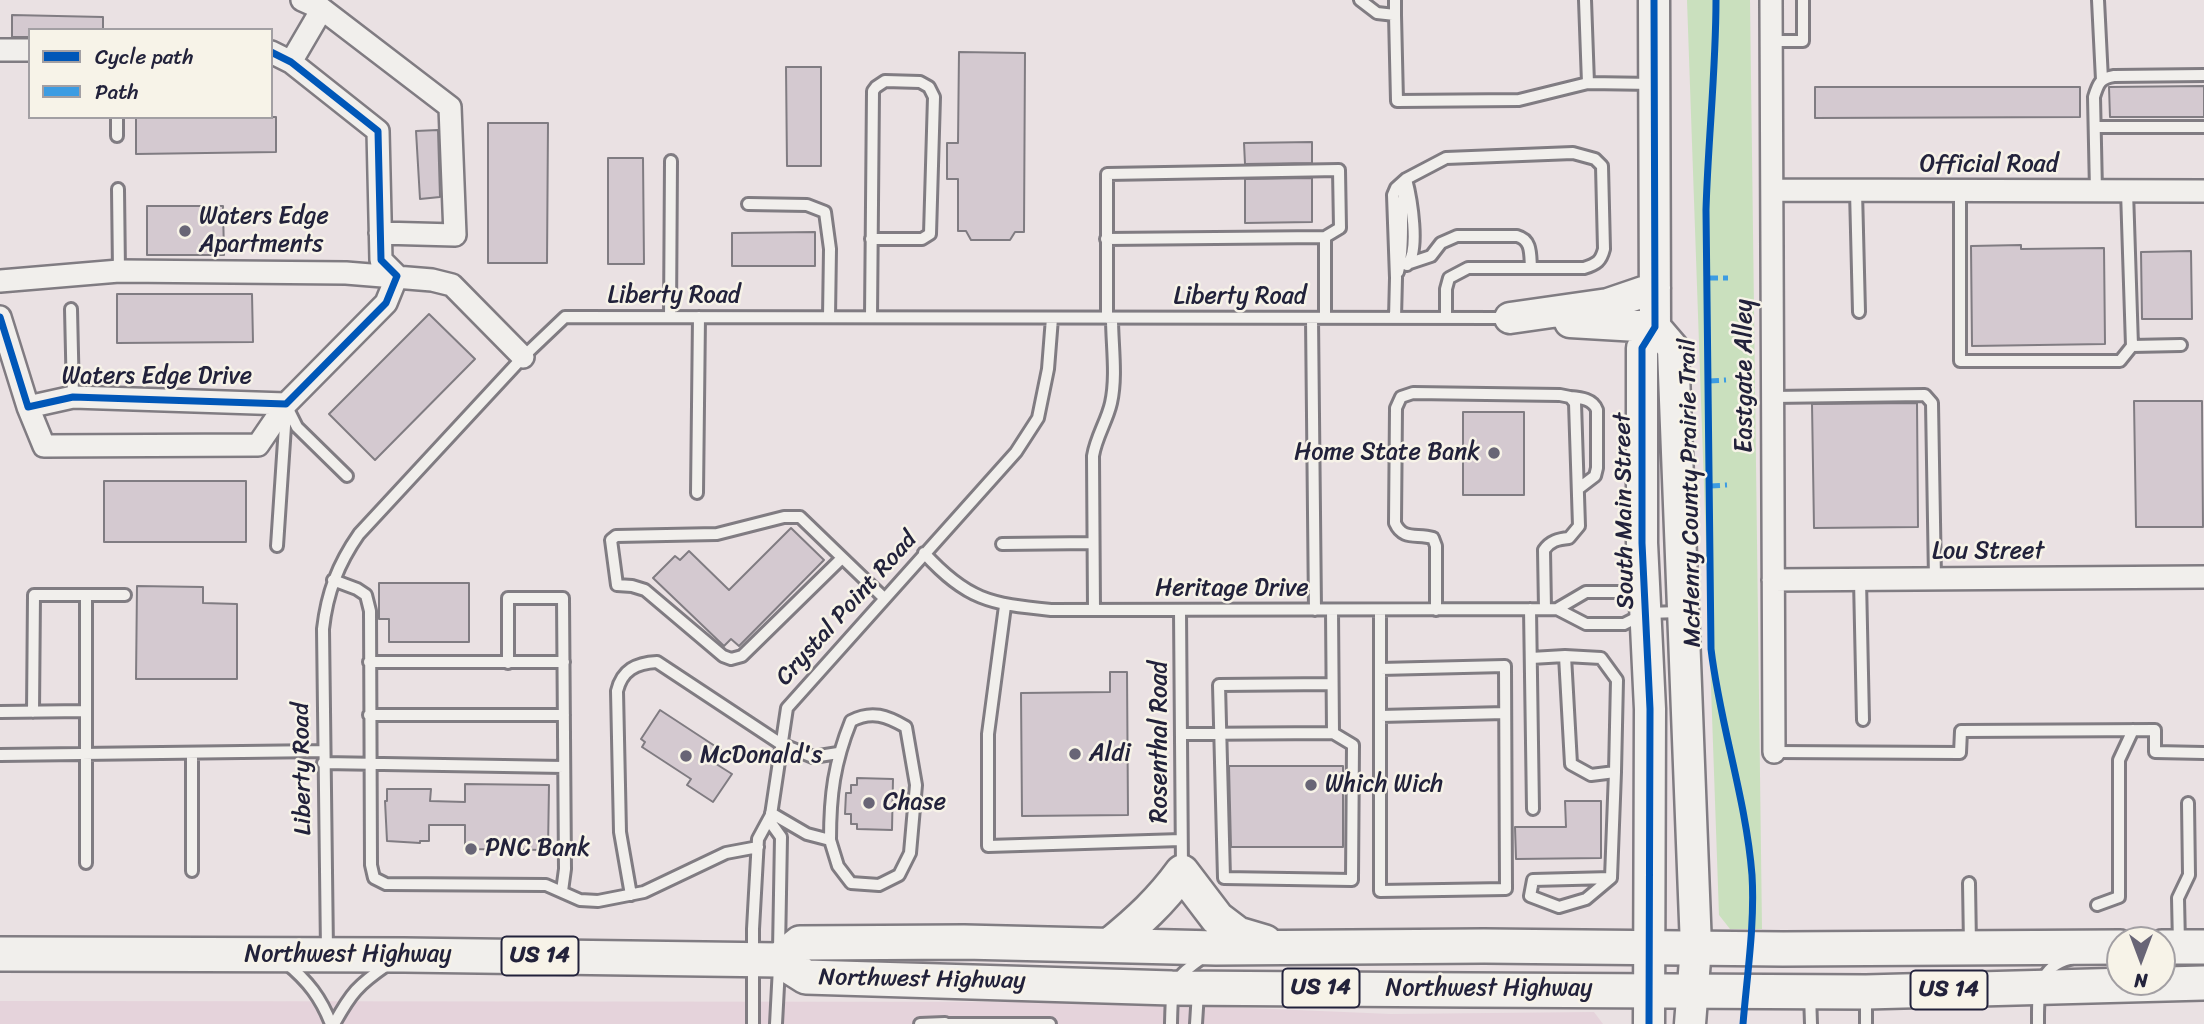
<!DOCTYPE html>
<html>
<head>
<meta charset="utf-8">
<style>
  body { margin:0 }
  #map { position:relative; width:2204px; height:1024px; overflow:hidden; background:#eae1e3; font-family:Sriracha,sans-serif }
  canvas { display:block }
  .legend { position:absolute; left:28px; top:28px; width:245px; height:91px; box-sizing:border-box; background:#f7f3e8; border:2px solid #a29fa3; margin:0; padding:9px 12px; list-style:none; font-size:21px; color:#22223b }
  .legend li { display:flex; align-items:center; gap:14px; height:35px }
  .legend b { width:35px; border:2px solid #a29fa3 }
  .north { position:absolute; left:2106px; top:926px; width:70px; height:70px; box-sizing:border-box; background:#f7f3e8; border:2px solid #a29fa3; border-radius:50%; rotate:180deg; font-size:19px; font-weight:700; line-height:28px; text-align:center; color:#22223b }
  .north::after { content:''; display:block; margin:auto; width:24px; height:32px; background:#686576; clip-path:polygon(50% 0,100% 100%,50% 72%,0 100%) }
</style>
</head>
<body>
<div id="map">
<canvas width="2204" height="1024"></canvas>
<ul class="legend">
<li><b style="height:9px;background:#0057b8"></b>Cycle path</li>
<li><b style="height:9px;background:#3c9ce2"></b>Path</li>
</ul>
<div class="north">N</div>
</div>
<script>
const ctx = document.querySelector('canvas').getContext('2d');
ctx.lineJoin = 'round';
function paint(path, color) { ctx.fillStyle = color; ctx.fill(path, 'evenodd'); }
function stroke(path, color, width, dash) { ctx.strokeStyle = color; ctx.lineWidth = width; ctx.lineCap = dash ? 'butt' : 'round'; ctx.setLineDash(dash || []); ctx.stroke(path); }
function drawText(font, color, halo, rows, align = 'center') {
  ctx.font = font + ' Sriracha,sans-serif'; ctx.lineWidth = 5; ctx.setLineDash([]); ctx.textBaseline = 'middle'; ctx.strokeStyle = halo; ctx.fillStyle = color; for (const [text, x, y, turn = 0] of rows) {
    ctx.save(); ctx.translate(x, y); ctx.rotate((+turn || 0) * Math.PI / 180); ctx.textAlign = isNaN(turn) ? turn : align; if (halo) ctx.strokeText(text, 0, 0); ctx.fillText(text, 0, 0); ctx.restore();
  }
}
paint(new Path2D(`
  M0 1001 1107 1002 1391 1014 1594 1012 1603 1024H0Z`), '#e5d3db');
paint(new Path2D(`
  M1687 0H1750L1762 929H1730L1719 915Z`), '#cae0be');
const building = new Path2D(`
  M12 15 103 17V30H30V37H12Z
  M959 52 1025 53 1024 232H1015L1010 240H971L966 231H958V179H947V143H958Z
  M786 67H821V166H787Z
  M2204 86V117H2110L2109 87Z
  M1815 87H2080V117L1815 118Z
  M136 117H276V152L136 154Z
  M488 123H548L547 263H488Z
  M438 130 440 197 420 199 416 131Z
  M1312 142V163L1245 164 1244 143Z
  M608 158H643L644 264H608Z
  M1312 178V222L1245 223V179Z
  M147 206H223L224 255H147Z
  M815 232V266H732V233Z
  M2021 245V249L2104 248 2105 344 1972 346 1971 246Z
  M2191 251 2192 319H2142L2141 252Z
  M117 294H252L253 342 117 343Z
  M429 314 475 359 375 460 329 414Z
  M2134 401H2202L2203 527H2136Z
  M1917 403 1918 527 1814 528 1812 404Z
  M1463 412H1524V495H1463Z
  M104 481H246V542H104Z
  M791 528 824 560 739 646 731 639 724 646 653 578 675 556 680 560 689 551 729 590Z
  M379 583H469V642H389V619H379Z
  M137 586 203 587V603L237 604V679H136Z
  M1110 672H1127L1128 815 1022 816 1021 693 1110 692Z
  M660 710 721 750 713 762 732 774 713 802 687 785 691 779 642 747 645 742 641 739Z
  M1229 766H1343V847H1231Z
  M857 778 893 779 892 830 857 829V824H851V814H845L846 793H851V785H857Z
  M465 784 549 785 548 850 465 849V825H429V841H420V843L387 841 385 801H387V789H431L430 801 465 802Z
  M1565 801H1601V858L1516 859 1515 827H1566Z`);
paint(building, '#d4c9d0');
stroke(building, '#807c82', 2);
const lane = new Path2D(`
  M1360 0 1377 13 1395 15 1397 101 1519 100 1588 83 1654 84
  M1395 0V15
  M1585 0 1588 83
  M2098 0 2102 80
  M1771 41H1803V0
  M2095 127H2204
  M117 136V117
  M1406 179C1411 198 1420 251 1407 265
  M118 189 119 271
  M1856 191 1859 312
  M1960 191V361H2120L2132 346
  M2096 191 2094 97C2098 84 2100 78 2114 76L2204 75
  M2127 191 2132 346 2181 345
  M748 204 807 205 825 212 830 249 829 317
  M871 239H922L930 234 934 97 929 87 920 82 885 81 876 87 873 91 871 317
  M1106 239 1325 237 1340 228 1339 170 1107 174V318
  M1410 263 1431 256 1441 243 1457 236H1517C1532 240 1530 254 1531 268
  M1398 272C1406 242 1398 211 1406 181
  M71 309 73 397
  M670 317 671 161
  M1312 318 1315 610
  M1325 318V237
  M1395 318 1396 278 1393 195 1396 188 1406 179 1446 158 1573 153 1595 159 1602 166 1604 249C1601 261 1597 264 1584 268H1468L1449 278 1446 289V318
  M1570 397C1581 398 1593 399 1597 410V468L1595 476 1578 489
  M1772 397 1925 395 1932 403 1935 579
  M287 407 297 427 347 476
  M697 493 699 317
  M1002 544 1093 543
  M277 546 286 411
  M924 553C967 600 990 604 1051 610L1557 609 1586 592H1628L1637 603
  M842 558 742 656 731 659 723 656 645 590 632 586 617 585 611 540 616 536 717 534 784 517H800L884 598
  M333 580 357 589 366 595 370 611 371 865 374 878 386 884 546 885 580 900 598 901 644 892 726 853 758 847
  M1860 580 1863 720
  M86 595H125
  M1005 606 988 734V846L1181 840
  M1530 609 1533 809
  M1557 609 1586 624H1624L1646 613 1681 612
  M1094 610 1093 456C1096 437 1107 421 1111 403 1117 376 1112 345 1112 318
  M1380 610V891L1506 889 1505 666 1380 669
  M1436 610V546L1433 538C1417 533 1403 541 1395 523L1396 408 1401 397 1413 393 1560 395 1570 397 1575 403 1579 526 1569 538C1558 539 1550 541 1544 550L1545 609
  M1180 611 1182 869
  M1531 658 1565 656 1601 658 1617 680 1615 772 1591 775 1571 764 1565 656
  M369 662H564
  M508 663V598H563L565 869 562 891
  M1332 684 1219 685 1224 878 1352 880 1353 745 1333 733
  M0 712 86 711
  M33 712 34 595H86V863
  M369 715H564
  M1380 716 1505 713
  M1181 734 1333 733 1332 610
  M1774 752 1960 753 1961 731 2155 730V752L2204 753
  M0 755 323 751
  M323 763 564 767
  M771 813 807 834 830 840 838 866 851 883 879 885 899 875 910 853 916 785 906 727C887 716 872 710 851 721 834 763 830 795 830 840
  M192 871V753
  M1611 878 1586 899 1559 907 1530 896 1533 880 1611 878 1615 772
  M1969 883 1970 945
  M631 895 620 832 617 691C622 670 636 663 657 662L781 744 813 757 838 753
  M2097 905 2119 897V760L2133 730
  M2179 944 2178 898 2189 875 2188 803
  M779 950 781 837 771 823V815L787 708 1016 452 1038 418 1048 369 1052 318
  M327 951 323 629C327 593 338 564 359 534L523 357 565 317 1507 318
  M286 963C308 981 321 998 331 1024
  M1810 994 1811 1024
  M1866 994V1024
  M334 1024C351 993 358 985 387 965
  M753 1024V929L758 839 771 815
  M776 1024 779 967
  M920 1024 945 1023
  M944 1024H1050
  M1171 1024C1172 983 1171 980 1205 956
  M1196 1024 1198 992
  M2038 1024C2038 996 2036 967 2070 959`);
const street = new Path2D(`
  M302 0 322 9 450 107 455 235 380 233
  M1771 0 1774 752
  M0 50H30
  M291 62 322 9
  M1773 190 2204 191
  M0 281 119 271 346 273 432 280 452 285 523 357
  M0 317 28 407 73 397 286 404 386 303 397 276 381 260 378 131 291 62 271 52
  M28 407 44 446 258 445 286 404
  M1773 580 2204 577`);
const secondary = new Path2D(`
  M1510 318 1608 304 1655 288
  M1570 322 1655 327
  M1655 327 1673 348 1696 947 1690 1024
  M1649 1024 1650 709 1642 543V348L1655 327 1654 0`);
const primary = new Path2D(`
  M1111 944C1138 922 1161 901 1182 872L1217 918 1238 934 1265 942
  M2162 947H2204
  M0 954 404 955 779 960 806 977 1172 988 1470 990 1866 992 2204 983
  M779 960 800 943 964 942 1216 948 1484 946 1783 949 2120 947`);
stroke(lane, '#807c82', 16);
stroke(street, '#807c82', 26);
stroke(secondary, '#807c82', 35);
stroke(primary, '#807c82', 38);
stroke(lane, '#f1efec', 10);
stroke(street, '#f1efec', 21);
stroke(secondary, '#f1efec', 30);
stroke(primary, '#f1efec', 33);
stroke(new Path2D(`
  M1708 278H1728
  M1709 381 1726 380
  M1710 486 1727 485`), '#3c9ce2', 5, [10, 5]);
stroke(new Path2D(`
  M1716 0C1716 70 1708 140 1706 210L1711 649C1720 725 1746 799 1752 875 1755 924 1747 975 1743 1024
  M0 317 28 407 73 397 286 404 386 303 397 276 381 260 378 131 291 62 271 52
  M1649 1024 1650 709 1642 543V348L1655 327 1654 0`), '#0057b8', 7);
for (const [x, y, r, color] of [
  [185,231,7,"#686576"],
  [1494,453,7,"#686576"],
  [1075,754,7,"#686576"],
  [686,756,7,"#686576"],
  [1311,785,7,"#686576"],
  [869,803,7,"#686576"],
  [471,849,7,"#686576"]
]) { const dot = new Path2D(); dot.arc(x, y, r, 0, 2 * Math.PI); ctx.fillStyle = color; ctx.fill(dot); stroke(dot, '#f7f3e8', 2.5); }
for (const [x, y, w] of [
  [540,956,77],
  [1321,988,77],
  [1949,990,77]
]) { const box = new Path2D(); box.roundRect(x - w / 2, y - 19.5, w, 39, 5); ctx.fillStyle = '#f7f3e8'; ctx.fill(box); stroke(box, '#22223b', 2); }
drawText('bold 23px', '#22223b', null, [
  ["US 14",540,956],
  ["US 14",1321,988],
  ["US 14",1949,990]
]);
drawText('24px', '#22223b', '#f7f3e8', [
  ["Official Road",1989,165],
  ["Liberty Road",674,296],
  ["Liberty Road",1240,297],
  ["Eastgate Alley",1745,376,-90],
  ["Waters Edge Drive",157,377],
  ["McHenry County Prairie Trail",1691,493,-91],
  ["South Main Street",1625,511,-91],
  ["Lou Street",1988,552],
  ["Heritage Drive",1232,589],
  ["Crystal Point Road",847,609,-48],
  ["Rosenthal Road",1160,742,-90],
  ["Liberty Road",303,769,-91],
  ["Northwest Highway",348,955],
  ["Northwest Highway",922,980,1],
  ["Northwest Highway",1489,989]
]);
drawText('24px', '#22223b', '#f7f3e8', [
  ["Waters Edge",199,217],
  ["Apartments",199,245],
  ["Home State Bank",1480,453,"right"],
  ["Aldi",1089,754],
  ["McDonald's",700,756],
  ["Which Wich",1325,785],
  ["Chase",883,803],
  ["PNC Bank",485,849]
], 'left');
</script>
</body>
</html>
